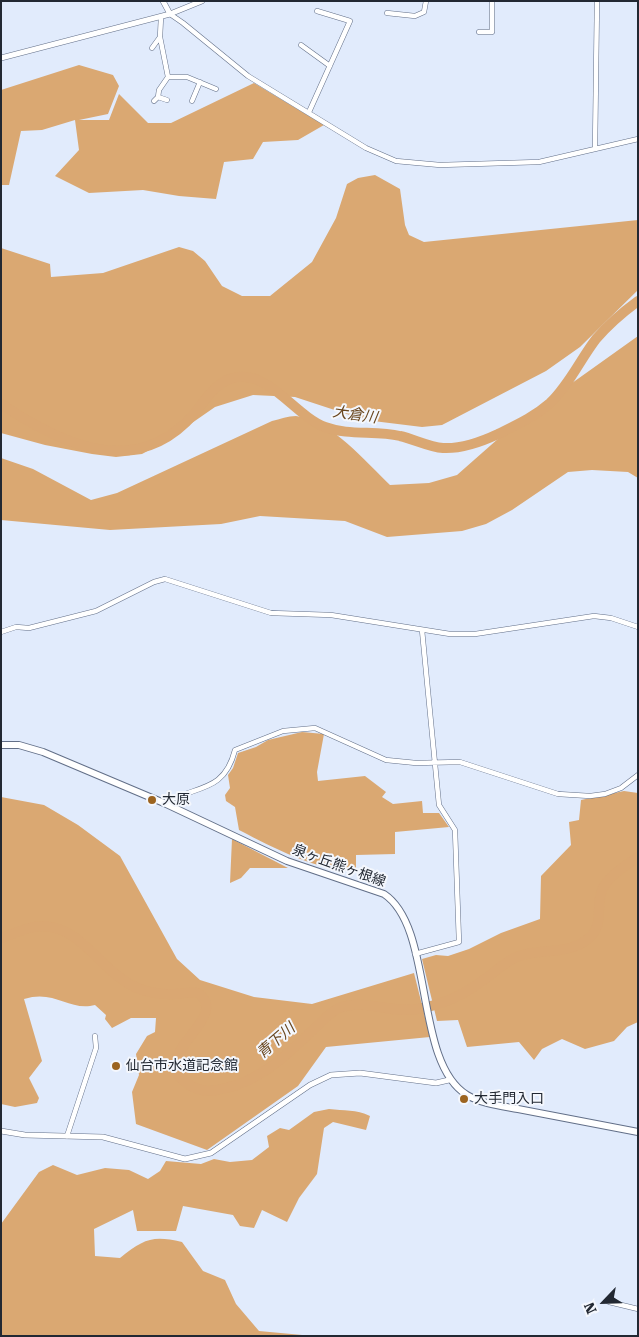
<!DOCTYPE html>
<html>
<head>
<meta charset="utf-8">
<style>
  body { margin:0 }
  #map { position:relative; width:639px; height:1337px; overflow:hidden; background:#e1ebfc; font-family:"Roboto Serif",serif }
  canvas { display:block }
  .frame { position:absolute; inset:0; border:2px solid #222832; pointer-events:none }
  .north { position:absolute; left:579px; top:1277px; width:50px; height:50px; -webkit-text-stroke:4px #f4f7fd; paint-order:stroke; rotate:246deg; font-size:14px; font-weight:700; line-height:20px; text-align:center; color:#222832 }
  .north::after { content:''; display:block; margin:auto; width:18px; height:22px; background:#222832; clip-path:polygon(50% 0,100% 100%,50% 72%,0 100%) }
</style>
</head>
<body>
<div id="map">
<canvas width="639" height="1337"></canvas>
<div class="frame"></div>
<div class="north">N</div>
</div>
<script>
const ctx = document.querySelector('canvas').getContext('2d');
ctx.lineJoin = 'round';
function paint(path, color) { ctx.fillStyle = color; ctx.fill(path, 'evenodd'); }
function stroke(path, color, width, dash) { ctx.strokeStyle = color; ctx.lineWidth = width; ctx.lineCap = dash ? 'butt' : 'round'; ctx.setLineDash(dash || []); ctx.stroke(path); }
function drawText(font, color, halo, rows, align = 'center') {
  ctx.font = font + ' "Roboto Serif","Noto Sans JP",serif'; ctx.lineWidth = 4; ctx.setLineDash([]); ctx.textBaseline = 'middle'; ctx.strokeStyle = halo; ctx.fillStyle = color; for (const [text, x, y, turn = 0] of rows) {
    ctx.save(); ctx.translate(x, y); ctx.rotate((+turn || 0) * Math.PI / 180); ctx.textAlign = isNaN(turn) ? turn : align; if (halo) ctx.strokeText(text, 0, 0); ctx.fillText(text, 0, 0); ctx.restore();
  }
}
paint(new Path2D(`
  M79 65 113 75 119 86 108 114 79 120H109L119 94 148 123H171L254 83 324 125 298 140 263 142 253 159 224 162 216 199 179 196 143 190 89 193 55 176 79 150 75 120 42 130 21 131 9 185H1V90Z
  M375 175 400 189 405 225 409 235 424 242 638 220V290L580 347 546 371 442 425 422 427 365 420 295 397 253 395 215 407 166 441 142 454 116 457 92 454 45 445 1 433V248L50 264 51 277 103 273 179 247 193 251 205 261 222 286 242 296H270L312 262 336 218 347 184 358 178Z
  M638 336V478L628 472 592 470 568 472 512 510 486 524 462 531 387 537 345 521 260 516 221 524 110 530 1 520V458L33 469 91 500 117 493 272 421C280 419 288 416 296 416 331 420 365 461 390 485L429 483 457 475 516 423Z
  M302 732 324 734 317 772 318 781 365 776 386 792 382 797 393 804 422 801 423 813H439L449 827 395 832V854L356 855V872C313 869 276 849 239 830L235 807 226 801 225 795 230 788 228 775 233 768 238 753 256 747 268 740Z
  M624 791 638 793V1022L627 1027 614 1041 585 1049 562 1039 542 1049 534 1060 519 1042 467 1047 458 1020 437 1021 422 959 436 955 448 956 469 949 501 933 540 919 541 876 571 845 569 822 579 820 581 800Z
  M1 797 44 805 78 825 120 856 177 959 200 980 254 997 312 1004 414 973 430 1037 326 1047 298 1086 207 1150 136 1124 132 1092 139 1075 136 1054 147 1036 155 1032 156 1018H131L112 1028 105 1019 106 1015 95 1005C70 1012 55 989 24 999L42 1061 29 1078 39 1098 37 1103 15 1107 1 1104Z
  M232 839 288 868H250L241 878 230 883Z
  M329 1109C344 1111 356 1109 370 1116L366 1130 333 1122 324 1128 317 1174 299 1198 287 1222 262 1210 254 1228 240 1226 233 1215 183 1206 176 1231H137L133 1210 94 1229 95 1256 120 1258C144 1239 152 1235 182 1242L203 1271 225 1280 236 1304 259 1331 313 1336H1V1224L39 1172 53 1165 77 1175 105 1168 129 1170 148 1179 160 1171 166 1161 201 1164 214 1159 230 1162 252 1160 269 1147 267 1136 280 1128 289 1130 314 1112Z`), '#daa872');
stroke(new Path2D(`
  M1 404C62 445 136 480 194 414 206 399 217 379 239 377 271 374 296 416 325 427 349 436 376 430 400 436 414 439 429 447 443 448 462 449 481 442 498 434 516 425 534 417 550 403 569 385 580 360 596 339 608 325 623 312 638 301
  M1 938C12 935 22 929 34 927 78 920 97 967 131 985 144 992 161 995 175 994 183 994 190 991 198 993 234 1019 138 1058 193 1087 203 1092 216 1091 226 1088 262 1080 287 1054 313 1030 320 1023 329 1013 339 1008 365 998 390 1014 417 1009 443 1005 464 995 485 979 496 971 506 961 519 956 542 948 568 955 588 939 605 925 595 908 602 890 608 876 625 866 638 857`), '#daa772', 10);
const minor = new Path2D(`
  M387 13 415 16 424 12 426 1
  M170 14 183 23 248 76 366 148 396 161 440 165 539 162 638 139
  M479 32H492V1
  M301 45 330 66
  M152 48 160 37
  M168 77H187L216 89
  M158 97 159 90 168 77 160 37 161 17
  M154 101 158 97 167 100
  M192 101 200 82
  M309 112 350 21 317 11
  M595 149 597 1
  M1 632 16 627 29 628 96 611 154 582 165 579 271 613 331 615 450 634H475L594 616 611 618 638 627
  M164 803C197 785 224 793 235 750L283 731 315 728 386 760 416 763 460 762 558 794 590 796 605 794 621 788 638 775
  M415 954 459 942 455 830 439 805 422 630
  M67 1136 96 1048 95 1036
  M609 1302 638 1309`);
const tertiary = new Path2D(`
  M163 1 170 14
  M1 58 170 14 202 1
  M1 1131 25 1135 103 1137 185 1159 211 1153 310 1085 331 1075 360 1073 436 1083 449 1080`);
const secondary = new Path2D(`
  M1 745H19L43 752 164 803 287 861 384 894C435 928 413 1062 467 1095 482 1104 502 1106 518 1109 558 1117 598 1124 638 1132`);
stroke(minor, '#626f88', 5.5);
stroke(tertiary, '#626f88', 6);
stroke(secondary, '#626f88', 8);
stroke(minor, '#fff', 4.5);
stroke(tertiary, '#fff', 5);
stroke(secondary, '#fff', 6);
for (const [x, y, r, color] of [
  [152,800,5,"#9c6420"],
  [116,1066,5,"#9c6420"],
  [464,1099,5,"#9c6420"]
]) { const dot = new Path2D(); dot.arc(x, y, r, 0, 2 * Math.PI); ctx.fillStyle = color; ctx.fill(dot); stroke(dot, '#f4f7fd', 2); }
drawText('14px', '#222832', '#f4f7fd', [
  ["大原",162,800],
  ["仙台市水道記念館",126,1066],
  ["大手門入口",474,1099]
], 'left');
drawText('14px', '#222832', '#f4f7fd', [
  ["泉ヶ丘熊ヶ根線",339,866,20]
]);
drawText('italic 15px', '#69461e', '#f4f7fd', [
  ["大倉川",355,415,8],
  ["青下川",276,1041,-41]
]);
</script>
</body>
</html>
